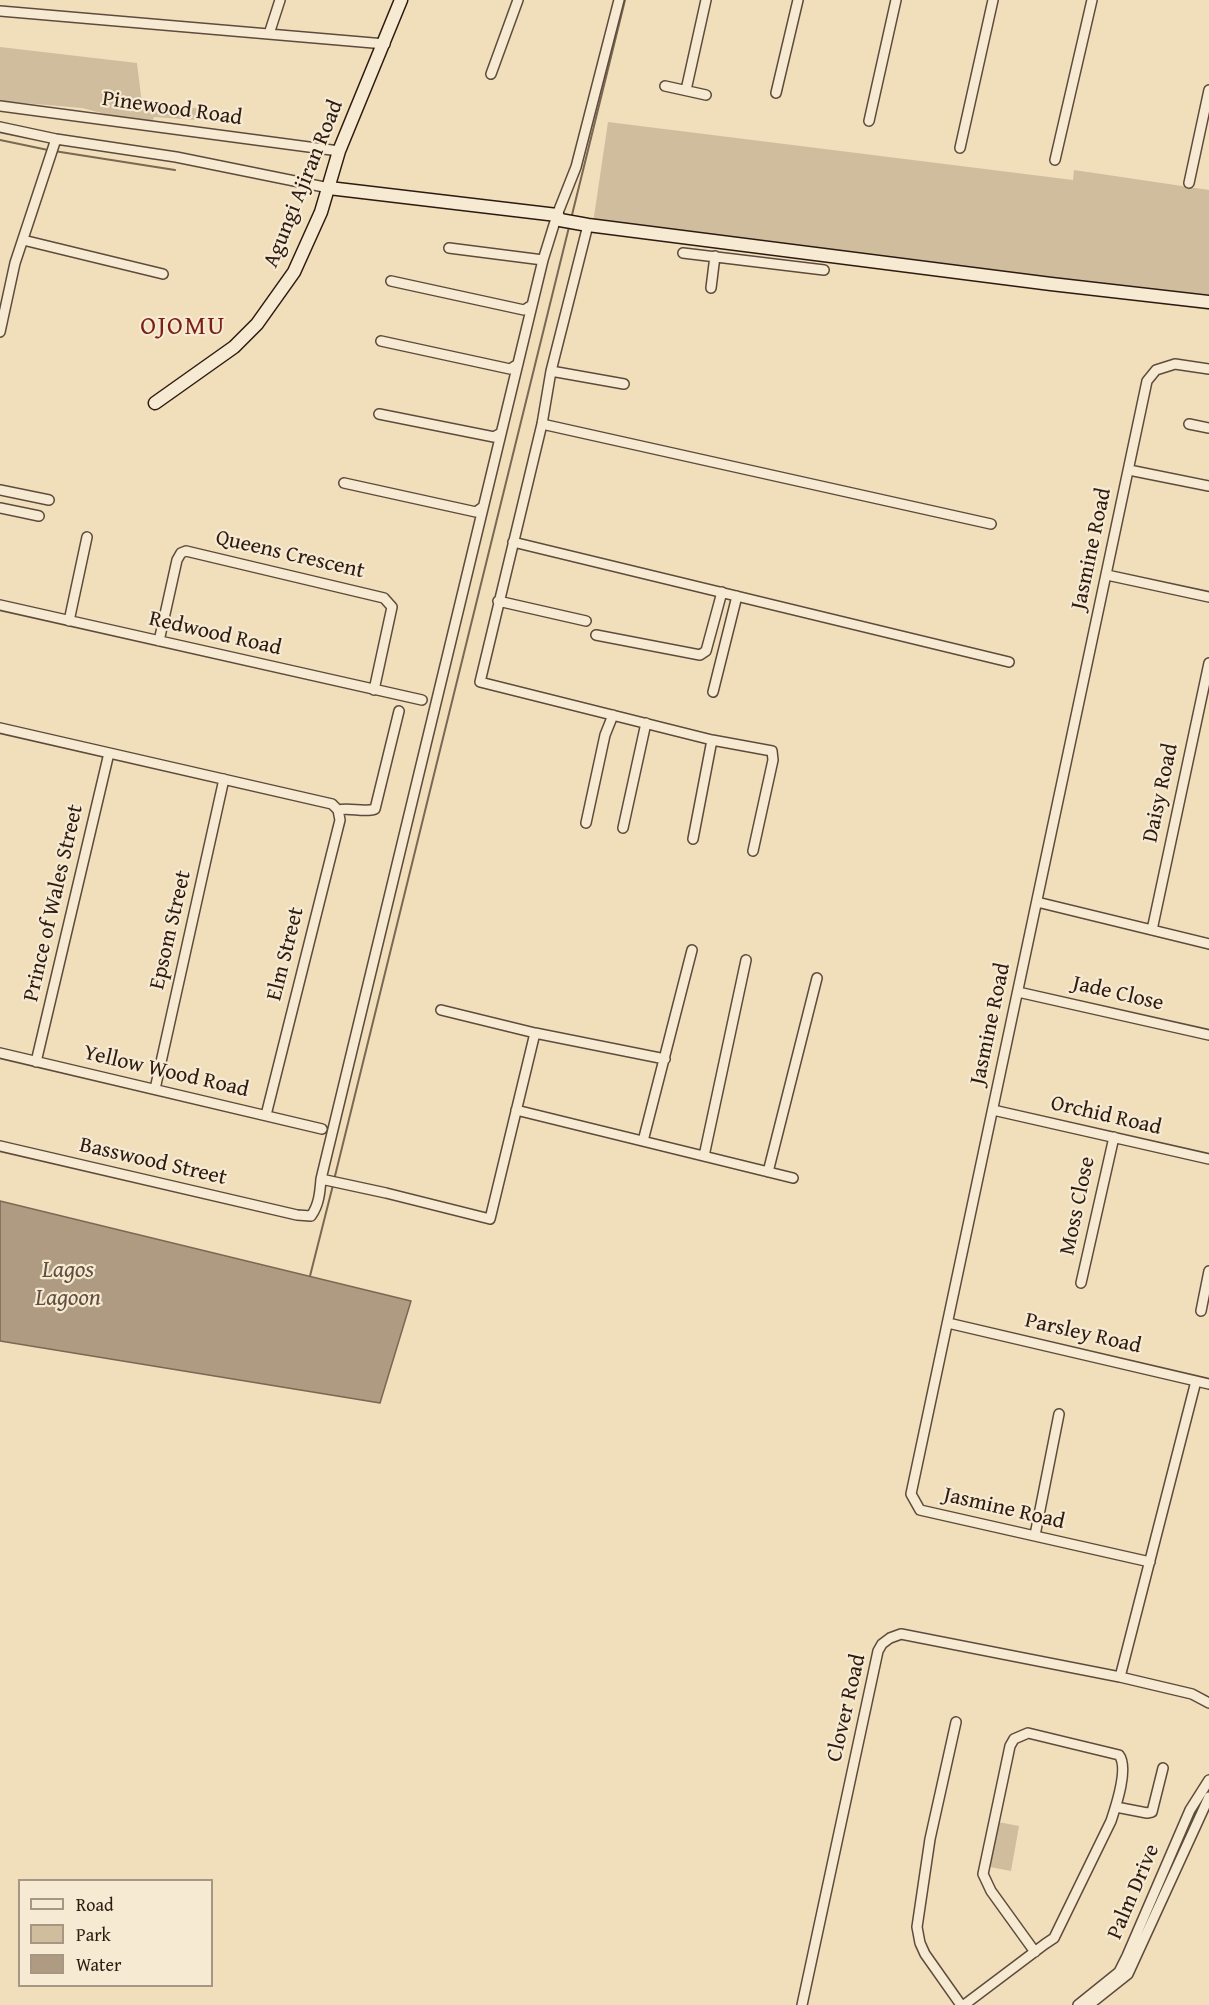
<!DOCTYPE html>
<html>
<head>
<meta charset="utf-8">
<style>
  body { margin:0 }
  #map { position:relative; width:1209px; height:2005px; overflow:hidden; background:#f1debb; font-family:"Gentium Book Plus",serif }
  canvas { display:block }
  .legend { position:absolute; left:18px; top:1879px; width:195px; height:108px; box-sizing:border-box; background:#f6ead3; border:2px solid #a69785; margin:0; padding:8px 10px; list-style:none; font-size:18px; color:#2d1a11 }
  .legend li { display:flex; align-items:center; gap:12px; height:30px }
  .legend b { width:30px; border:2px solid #a69785 }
</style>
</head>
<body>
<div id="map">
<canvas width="1209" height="2005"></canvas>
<ul class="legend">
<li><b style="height:8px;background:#f6ead3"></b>Road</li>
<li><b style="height:16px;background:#d0bd9e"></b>Park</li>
<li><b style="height:16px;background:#ae9b81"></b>Water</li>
</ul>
</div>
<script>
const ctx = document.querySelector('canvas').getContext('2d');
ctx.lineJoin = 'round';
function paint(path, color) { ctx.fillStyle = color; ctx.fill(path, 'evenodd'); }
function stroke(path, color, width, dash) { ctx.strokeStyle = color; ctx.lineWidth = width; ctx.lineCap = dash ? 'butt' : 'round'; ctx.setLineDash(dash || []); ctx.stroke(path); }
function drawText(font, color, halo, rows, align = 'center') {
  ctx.font = font + ' "Gentium Book Plus",serif'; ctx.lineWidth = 4.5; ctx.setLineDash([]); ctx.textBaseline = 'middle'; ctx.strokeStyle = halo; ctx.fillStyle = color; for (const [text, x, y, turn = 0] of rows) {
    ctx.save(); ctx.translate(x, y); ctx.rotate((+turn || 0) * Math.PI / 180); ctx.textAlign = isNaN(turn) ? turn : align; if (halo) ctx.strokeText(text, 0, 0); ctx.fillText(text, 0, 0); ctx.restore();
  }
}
paint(new Path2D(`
  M0 47 137 63 142 104 210 109 212 121 154 117 151 126 82 108 0 101Z
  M608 122 1073 180 1074 170 1209 190V310L1161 304 1096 288 592 230Z
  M998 1822 1019 1826 1011 1871 990 1867Z`), '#d0bd9e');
const water = new Path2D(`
  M0 1201 411 1301 380 1403 0 1341Z`);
paint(water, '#ae9b81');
stroke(water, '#7a6754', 1.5);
stroke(new Path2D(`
  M0 140 48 150
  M54 151 175 170
  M571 219 625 0
  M334 1180 569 227
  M310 1276 333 1185`), '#7a6754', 2);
const street = new Path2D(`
  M0 11 385 44
  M269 34 280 0
  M491 74 518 0
  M665 86 706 95
  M686 90 706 0
  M776 93 798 0
  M0 106 339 151
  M869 121 896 0
  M0 127 56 139 176 157 329 188
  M960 148 993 0
  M1055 160 1092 0
  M1189 183 1209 90
  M588 225 551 371 542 424 480 682 712 740 772 751 773 760 753 851
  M23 240 163 274
  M449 248 543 260
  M683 253 824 270
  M391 281 524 310 532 305
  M711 288 715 256
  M0 332 15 263 56 139
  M381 341 510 369 518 364
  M551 371 624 384
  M379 414 494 437 501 433
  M542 424 991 524
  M1189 424 1209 428
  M1129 470 1209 486
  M344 483 476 512 483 507
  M0 490 49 500
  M0 508 39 516
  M513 542 1009 662
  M1107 575 1209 597
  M498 601 586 621
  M0 605 422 700
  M69 621 87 537
  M596 635 700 655 706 651 722 592
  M159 641 177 560 181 553 186 551 384 598 392 607 374 690
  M713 692 737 596
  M0 728 332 804 338 810 340 820 266 1115
  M338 810C350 807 364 813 375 809L399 711
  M586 823 605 735 613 715
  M623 828 646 723
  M693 839 712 740
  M1037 902 1209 944
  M1152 930 1209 663
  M1018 992 1209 1035
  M441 1010 535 1033 665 1059
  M0 1053 322 1129
  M36 1062 109 753
  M155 1089 224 779
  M516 1110 793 1178
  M993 1110 1209 1159
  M643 1141 692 950
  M0 1146 297 1215 311 1216C319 1205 320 1192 321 1179L543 260 557 215 576 167 619 0
  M704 1156 746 960
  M768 1172 817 978
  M321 1179 386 1193 490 1219 535 1033
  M1081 1283 1114 1137
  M1201 1311 1209 1271
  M948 1323 1209 1384
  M1035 1535 1059 1414
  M1150 1562 920 1510 911 1494 1147 381 1156 370 1175 364 1209 369
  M1120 1677 1196 1381
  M956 1722 930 1839 917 1927 920 1943 925 1954 961 2005
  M1116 1807 1147 1813 1152 1812 1163 1768
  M802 2005 878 1651 882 1644 890 1638 901 1634 1120 1677 1192 1694 1209 1703
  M964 2005 1045 1944 1054 1938 1111 1821C1116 1806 1129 1768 1119 1755L1028 1733 1014 1739 1010 1746 983 1874 991 1891 1035 1952
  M1078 2005 1119 1972 1127 1956 1190 1810 1209 1780
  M1089 2005 1128 1974 1209 1797`);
const secondary = new Path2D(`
  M329 188 557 215 560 220 588 225 1051 284 1209 302
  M155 403 234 347 257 324 294 272 321 212 339 151 401 0`);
stroke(street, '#5e4b3c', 12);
stroke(secondary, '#2d1a11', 15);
stroke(street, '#f6ead3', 9);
stroke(secondary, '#f6ead3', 12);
drawText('22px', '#2d1a11', '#f6ead3', [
  ["Pinewood Road",172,109,8],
  ["Agungi Ajiran Road",304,184,-68],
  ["Jasmine Road",1092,549,-78],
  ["Queens Crescent",290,555,13],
  ["Redwood Road",215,634,13],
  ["Daisy Road",1161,793,-78],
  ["Prince of Wales Street",54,903,-77],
  ["Epsom Street",171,930,-77],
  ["Elm Street",286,954,-76],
  ["Jade Close",1118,994,13],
  ["Jasmine Road",991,1024,-78],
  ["Yellow Wood Road",166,1072,13],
  ["Orchid Road",1106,1116,13],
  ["Basswood Street",153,1162,13],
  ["Moss Close",1078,1206,-78],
  ["Parsley Road",1083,1334,13],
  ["Jasmine Road",1004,1509,13],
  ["Clover Road",847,1708,-77],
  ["Palm Drive",1134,1892,-67]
]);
drawText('italic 24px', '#614e3e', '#f6ead3', [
  ["Lagos",68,1271],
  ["Lagoon",68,1299]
]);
ctx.letterSpacing = '1.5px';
drawText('26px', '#7a1f14', '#f6ead3', [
  ["OJOMU",183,327]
]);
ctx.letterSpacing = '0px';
</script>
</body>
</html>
